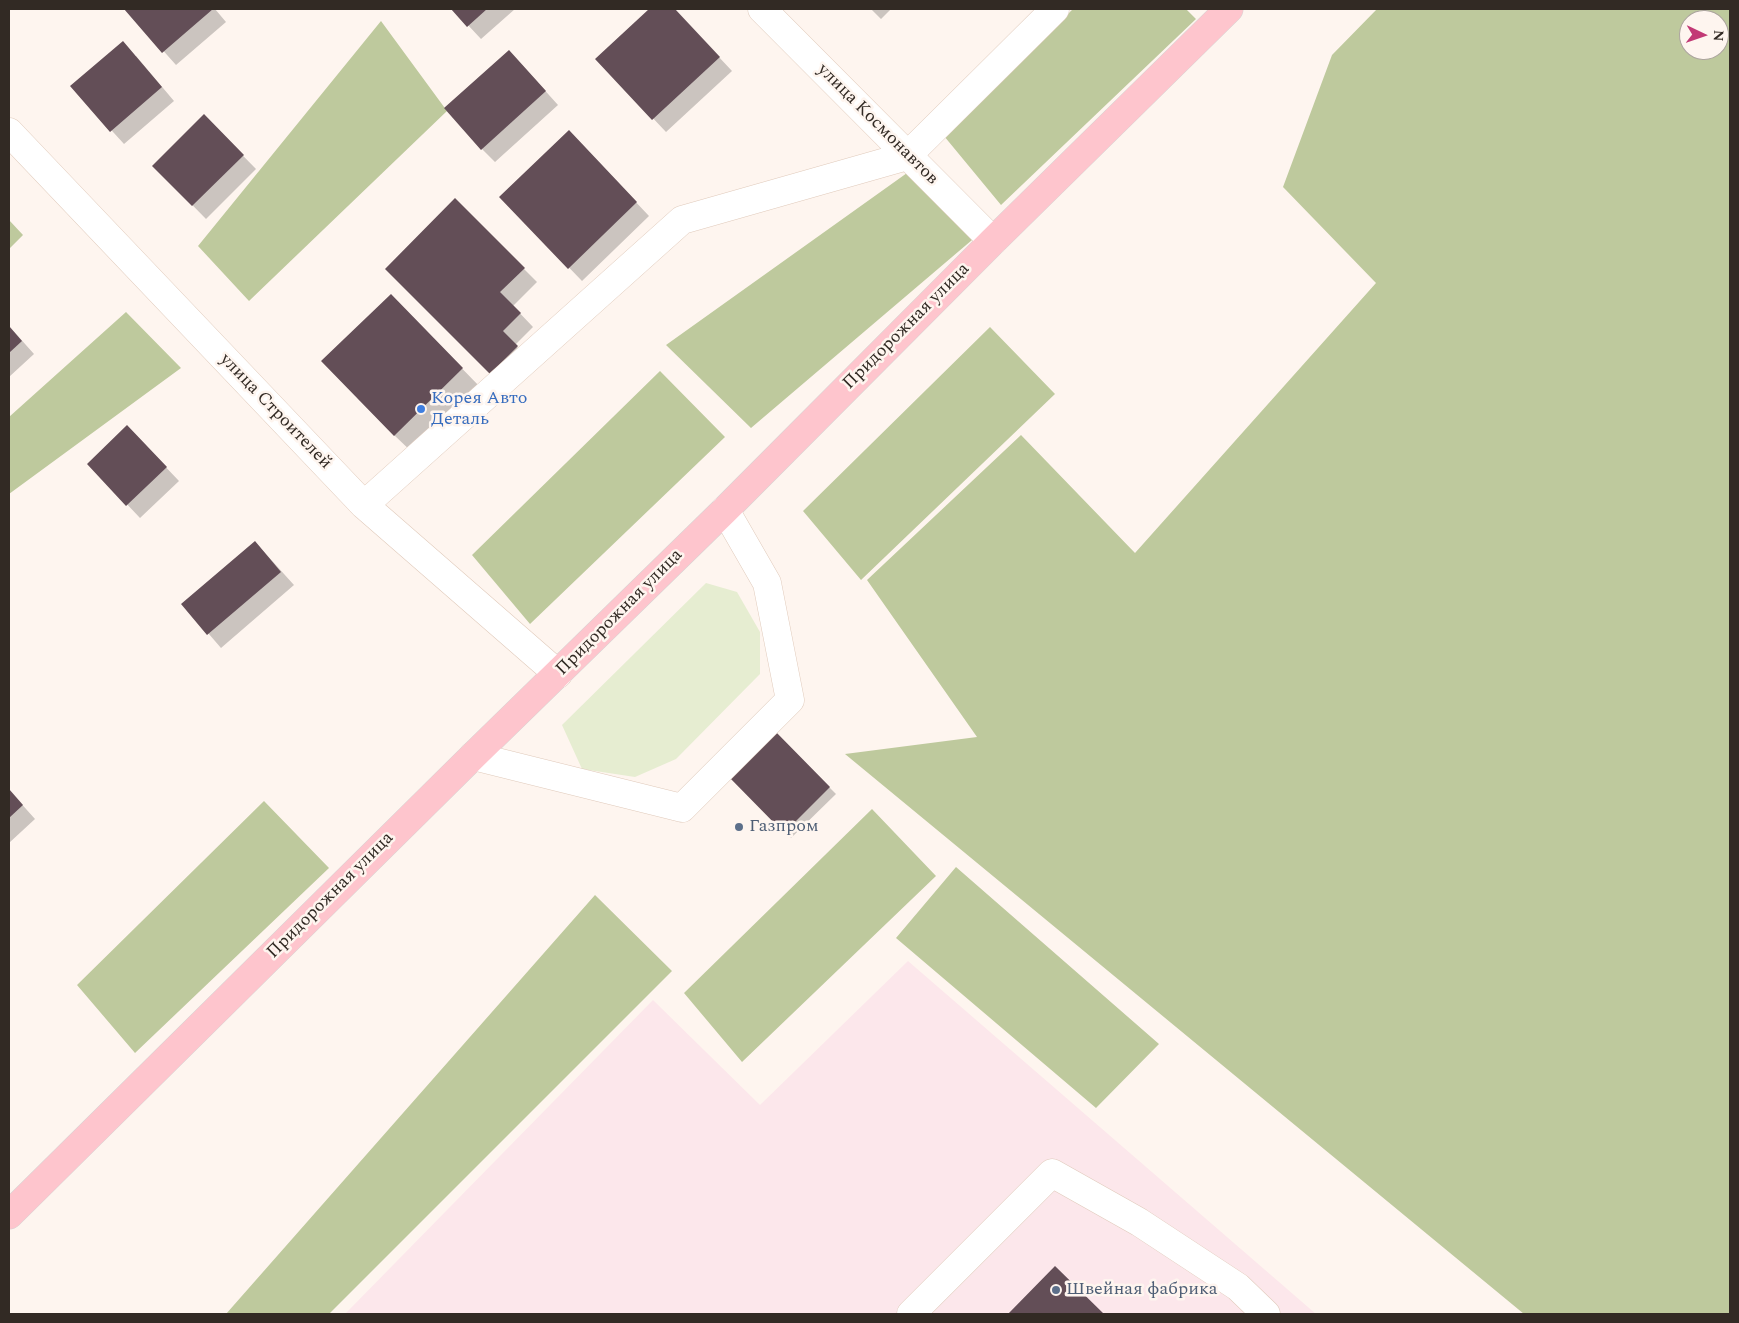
<!DOCTYPE html>
<html>
<head>
<meta charset="utf-8">
<style>
  body { margin:0 }
  #map { position:relative; width:1739px; height:1323px; overflow:hidden; background:#fef5ef; font-family:Spectral,serif }
  canvas { display:block }
  .frame { position:absolute; inset:0; border:10px solid #322a24; pointer-events:none }
  .north { position:absolute; left:1679px; top:10px; width:50px; height:50px; box-sizing:border-box; background:#fef5ef; border:1px solid #aca49e; border-radius:50%; rotate:93deg; font-size:14px; font-weight:700; line-height:20px; text-align:center; color:#322a24 }
  .north::after { content:''; display:block; margin:auto; width:18px; height:22px; background:#c23975; clip-path:polygon(50% 0,100% 100%,50% 72%,0 100%) }
</style>
</head>
<body>
<div id="map">
<canvas width="1739" height="1323"></canvas>
<div class="frame"></div>
<div class="north">N</div>
</div>
<script>
const ctx = document.querySelector('canvas').getContext('2d');
ctx.lineJoin = 'round';
function paint(path, color) { ctx.fillStyle = color; ctx.fill(path, 'evenodd'); }
function stroke(path, color, width, dash) { ctx.strokeStyle = color; ctx.lineWidth = width; ctx.lineCap = dash ? 'butt' : 'round'; ctx.setLineDash(dash || []); ctx.stroke(path); }
function drawText(font, color, halo, rows, align = 'center') {
  ctx.font = font + ' Spectral,serif'; ctx.lineWidth = 5; ctx.setLineDash([]); ctx.textBaseline = 'middle'; ctx.strokeStyle = halo; ctx.fillStyle = color; for (const [text, x, y, turn = 0] of rows) {
    ctx.save(); ctx.translate(x, y); ctx.rotate((+turn || 0) * Math.PI / 180); ctx.textAlign = isNaN(turn) ? turn : align; if (halo) ctx.strokeText(text, 0, 0); ctx.fillText(text, 0, 0); ctx.restore();
  }
}
paint(new Path2D(`
  M908 961 1316 1314H345L653 1000 760 1105Z`), '#fce7eb');
paint(new Path2D(`
  M706 583 737 592 760 632V674L676 759 635 777 582 769 562 725Z`), '#e6edd1');
paint(new Path2D(`
  M1073 9H1186L1196 19 1001 205 944 136Z
  M1377 9H1730V1314H1524L845 754 977 737 867 580 1021 435 1135 553 1376 283 1283 187 1332 55ZM1689 20H1719V50H1689Z
  M381 21 447 111 249 301 198 246Z
  M907 173 972 240 751 428 666 345Z
  M9 220 23 235 9 249Z
  M126 312 181 368 9 494V417Z
  M990 327 1055 394 861 580 803 511Z
  M660 371 725 437 530 624 472 555Z
  M264 801 329 868 135 1053 77 985Z
  M872 809 936 876 742 1062 684 993Z
  M956 867 1159 1044 1096 1108 896 938Z
  M595 895 672 971 329 1314H226Z`), '#bec99d');
paint(new Path2D(`
  M126 9H215L226 22 176 65Z
  M453 9H515L481 39Z
  M650 9H674L732 71 666 132 597 59Z
  M871 9H891L881 19Z
  M136 56 174 101 124 144 72 87Z
  M522 65 558 105 495 162 482 149Z
  M204 116 256 169 206 219 154 166Z
  M582 145 649 216 582 281 501 197Z
  M455 200 537 282 513 306 533 327 515 345 530 360 504 386 386 269Z
  M410 315 481 388 414 454 394 435Z
  M9 326 34 354 9 377Z
  M140 440 179 481 140 518 89 464Z
  M255 542 294 585 221 648 183 604Z
  M774 732 836 794 791 838 729 776Z
  M9 790 35 819 9 843Z
  M1055 1268 1102 1314H1010Z`), '#0003');
paint(new Path2D(`
  M124 9H213L162 53Z
  M451 9H487L467 27Z
  M649 9H675L720 57 652 120 595 59Z
  M123 41 162 87 110 132 70 86Z
  M509 50 546 91 481 150 444 108Z
  M204 114 244 155 192 206 152 166Z
  M569 130 637 202 568 269 499 197Z
  M455 198 525 268 500 292 521 313 503 331 518 346 490 374 385 269Z
  M391 294 463 368 394 436 321 361Z
  M9 326 22 341 9 353Z
  M127 425 167 467 126 506 87 464Z
  M255 541 281 572 207 635 181 604Z
  M774 730 830 787 784 833 728 776Z
  M9 789 23 805 9 818Z
  M1055 1266 1104 1314H1008Z`), '#634e57');
const minor = new Path2D(`
  M762 9 993 241
  M9 132 364 505 558 674
  M364 505 682 220 907 156 1055 9
  M473 756 682 808 790 700 767 583 725 510
  M911 1314 1052 1173 1139 1222 1238 1287 1266 1314`);
const major = new Path2D(`
  M9 1215 473 756 725 510 993 241 1229 9`);
stroke(minor, '#e0cabb', 29);
stroke(major, '#d6d4d3', 29);
stroke(minor, '#fff', 28);
stroke(major, '#fec5cd', 28);
for (const [x, y, r, color] of [
  [421,409,5,"#3f7fe0"],
  [739,827,5,"#5c6f8a"],
  [1056,1290,5,"#5c6f8a"]
]) { const dot = new Path2D(); dot.arc(x, y, r, 0, 2 * Math.PI); ctx.fillStyle = color; ctx.fill(dot); stroke(dot, '#fef5ef', 2); }
drawText('18px', '#322a24', '#fef5ef', [
  ["улица Космонавтов",877,125,45],
  ["Придорожная улица",907,327,-45],
  ["улица Строителей",275,412,46],
  ["Придорожная улица",620,613,-45],
  ["Придорожная улица",331,896,-45]
]);
drawText('18px', '#366cbe', '#fef5ef', [
  ["Корея Авто",431,399],
  ["Деталь",431,420]
], 'left');
drawText('18px', '#4e5e75', '#fef5ef', [
  ["Газпром",749,827],
  ["Швейная фабрика",1066,1290]
], 'left');
</script>
</body>
</html>
